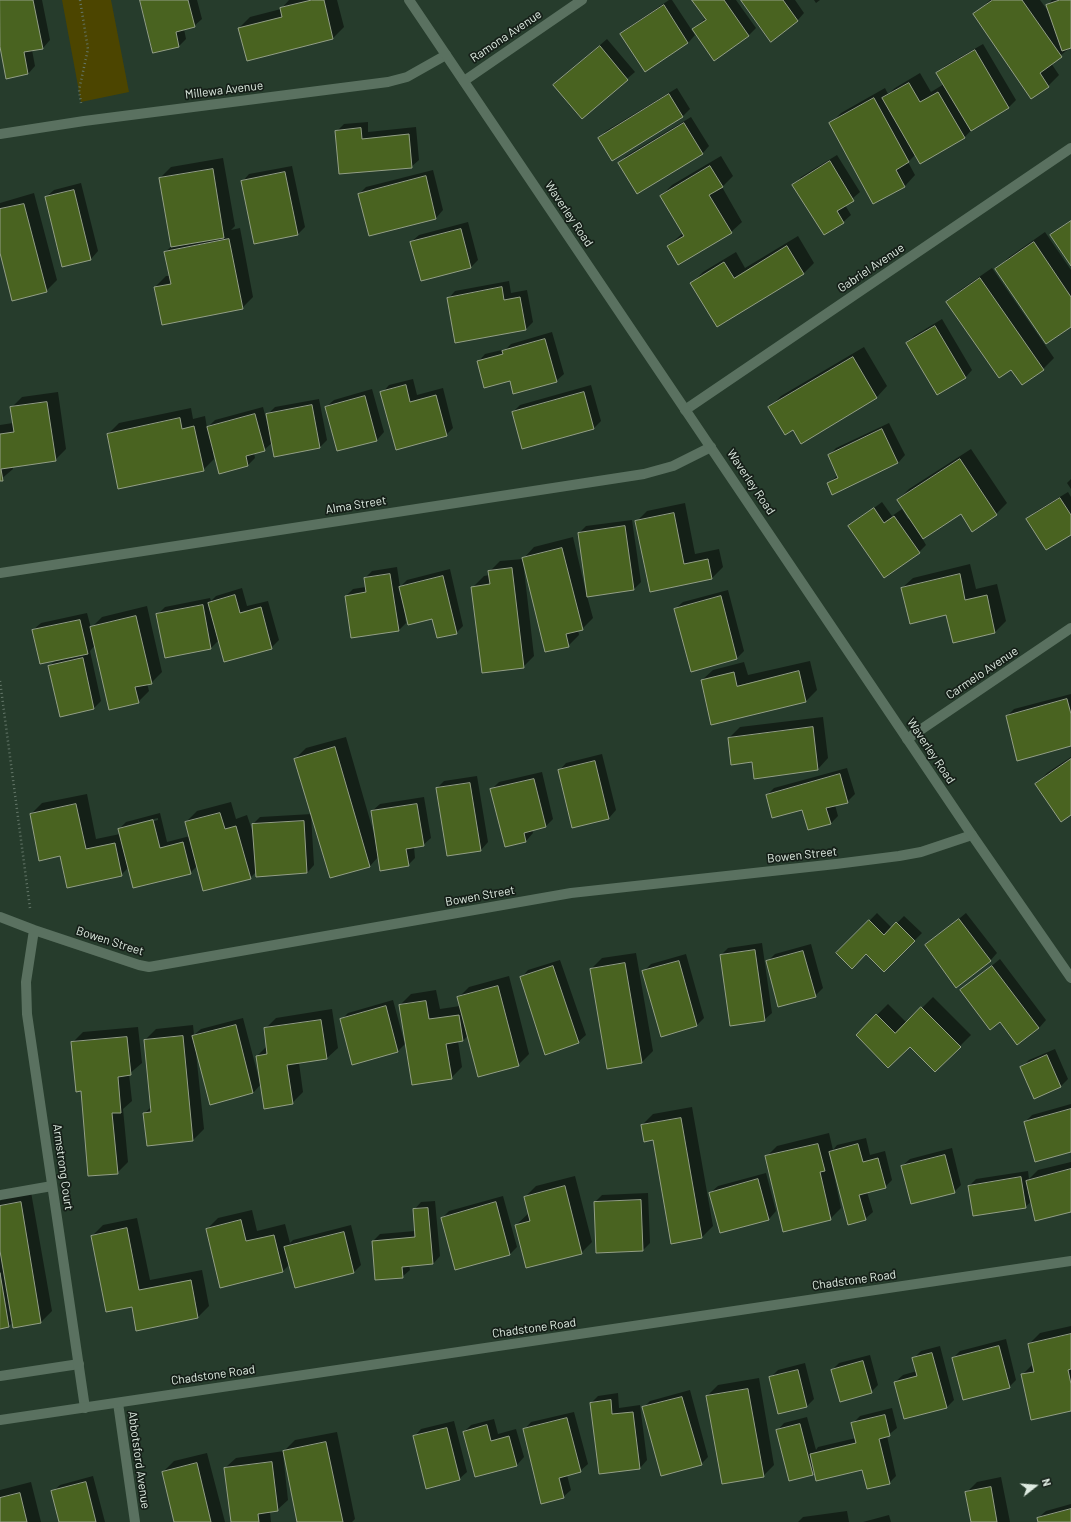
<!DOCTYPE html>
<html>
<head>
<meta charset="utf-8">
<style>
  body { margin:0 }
  #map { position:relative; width:1071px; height:1522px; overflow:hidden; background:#263c2c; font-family:Barlow,sans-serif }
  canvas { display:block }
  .north { position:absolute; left:1015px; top:1466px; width:40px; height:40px; -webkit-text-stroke:3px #162019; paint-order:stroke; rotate:73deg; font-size:11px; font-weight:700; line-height:16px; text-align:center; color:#deebe1 }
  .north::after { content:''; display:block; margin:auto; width:14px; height:18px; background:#deebe1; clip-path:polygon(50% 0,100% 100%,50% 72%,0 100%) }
</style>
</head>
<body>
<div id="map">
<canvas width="1071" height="1522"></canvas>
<div class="north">N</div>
</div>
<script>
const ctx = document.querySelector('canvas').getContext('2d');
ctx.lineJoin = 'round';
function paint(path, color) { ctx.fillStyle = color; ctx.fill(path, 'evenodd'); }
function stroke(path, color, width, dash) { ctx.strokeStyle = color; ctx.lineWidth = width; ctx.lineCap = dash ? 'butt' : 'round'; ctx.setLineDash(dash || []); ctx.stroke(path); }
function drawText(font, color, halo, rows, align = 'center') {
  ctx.font = font + ' Barlow,sans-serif'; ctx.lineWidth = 3.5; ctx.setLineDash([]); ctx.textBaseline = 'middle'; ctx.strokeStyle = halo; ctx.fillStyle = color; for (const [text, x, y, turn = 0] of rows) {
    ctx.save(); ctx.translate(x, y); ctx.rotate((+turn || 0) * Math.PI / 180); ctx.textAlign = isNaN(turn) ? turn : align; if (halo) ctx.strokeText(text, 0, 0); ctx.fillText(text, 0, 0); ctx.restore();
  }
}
paint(new Path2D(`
  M62 0H111L129 92 81 102Z`), '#4c4500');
paint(new Path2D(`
  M0 0H42L50 40 43 48 32 50 35 66 28 74 0 42Z
  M141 0H197L202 19 194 26 184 29 186 39 179 46 154 52Z
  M289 0H337L344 27 333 38 247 60 239 28 250 17 281 9Z
  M669 0H672L695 35 688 43 621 34 629 27Z
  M693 0H736L756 28 749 35 714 60 693 29 706 18Z
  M742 0H795L804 13 797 21Z
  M814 0H820L816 3Z
  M990 0H1040L1048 11 1047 6 1052 0H1071V47L1051 63 1059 75 1048 86 1032 98 974 15Z
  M607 39 635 72 582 117 562 78Z
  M983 44 1016 100 1009 107 974 127 964 138 915 155 908 162 915 175 905 186 874 203 830 124 841 113 885 88 888 94 895 88 920 73 931 92 944 84 938 73 945 66Z
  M677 88 690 109 682 117 599 138 606 131Z
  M691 117 709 146 702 154 619 163 626 156Z
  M368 122V132L416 127 419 160 411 167 337 131 344 124Z
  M837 155 860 192 845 205 851 215 843 222 824 234 794 185 801 177Z
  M721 156 733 176 722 187 742 222 731 232 668 246 683 233 661 196 672 185Z
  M223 158 235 226 231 230 240 228 253 297 242 308 155 287 166 276H170L165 252 172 246 160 178 171 167Z
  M292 166 305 227 298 234 242 182 249 174Z
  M433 170 443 210 436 218 370 235 359 194 366 187Z
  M81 183 98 251 91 259 46 197 54 190Z
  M34 193 57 280 46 291 0 249V203Z
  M1071 220V265L1051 235Z
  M468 222 478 260 471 267 421 280 411 242 419 235Z
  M1045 232 1071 270V325L997 269 1008 258Z
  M798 236 814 263 803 274 692 283 703 272 736 252 745 268Z
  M992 268 1054 358 1043 369 1011 368 948 302 959 291Z
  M509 281 511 293 527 290 533 322 526 329 448 299 455 291Z
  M942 319 972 370 965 378 907 343 914 336Z
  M552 332 564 374 556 381 510 380 478 362 485 354 506 349 511 344Z
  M864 347 887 386 877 397 802 442 793 429 770 407 781 396Z
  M413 379 417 395 443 388 453 428 446 435 382 393 389 385Z
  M591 385 601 421 594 428 513 412 520 405Z
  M372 389 384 432 377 440 326 407 334 400Z
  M58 392 66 449 55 460 13 466V469L0 480V425L13 423 11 408 22 397Z
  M319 399 327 440 320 447 275 455 273 442 264 450 254 453 255 458 248 465 215 453H213L214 459 203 470 108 434 119 423 191 408 193 419 205 416 207 428 215 420 263 407 270 434H271L268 414 275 407Z
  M889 423 905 455 898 463 828 484 838 475 829 455 836 448Z
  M971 449 1007 503 996 514 961 513 922 538 926 545 919 552 850 526 882 502 892 516 902 509 908 519 910 518 898 500 909 489Z
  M1071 479V489L1067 483Z
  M1068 492 1071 497V533L1028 520 1035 512Z
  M685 503 695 554 719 549 723 567 712 578 651 591 636 522 647 511Z
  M632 520 641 582 634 589 587 596 593 618 582 629 578 630 579 635 568 646 523 561 534 656 523 667 473 587 484 576 490 575 489 572 500 561 523 559 534 547 573 537 585 588H587L579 533 586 526Z
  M970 564 976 589 997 584 1006 621 995 632 953 642 947 614 902 588 913 578Z
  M397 567 400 587 407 580 450 569 463 626 456 633 432 618 405 608H404L406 623 399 630 346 596 353 589 366 587 365 578 372 571Z
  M242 588 247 606 268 601 279 640 271 648 219 640 211 648 158 614 165 607 210 598 211 601 216 596Z
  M728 590 744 651 737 658 692 671 675 609 683 602Z
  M147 606 162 672 151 683H147L149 691 138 702 95 645 90 651 101 701 94 708 60 716 49 666 56 660 33 630 41 623 87 613 91 628 102 617Z
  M810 661 817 690 806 701 712 723 702 680 713 670 744 662 748 675Z
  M1071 694V745L1007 716 1014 709Z
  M823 717 828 758 818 769 753 761 729 738 740 727Z
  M346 737 374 834 372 811 380 804 424 797 431 838 423 845 414 847 415 858 408 865 379 856 370 866 311 815 314 865 307 873 256 872 250 878 197 866 190 873 129 867 121 875 61 855 31 814 42 803 87 794 96 839 120 834 119 829 126 822 160 813 167 842 190 836 186 822 197 811 231 802 236 819 247 815 254 836 253 824 260 817 312 814 295 759 306 748ZM158 818V820L126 828V826Z
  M602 754 616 810 609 818 573 827 559 771 566 763Z
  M1071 757V814L1036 784 1047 773Z
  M847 768 855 794 847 802 835 805 838 816 831 823 803 809 767 795 774 788Z
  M542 772 553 819 546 826 532 830 533 833 526 841 491 790 499 782Z
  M477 776 488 842 481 850 437 788 444 781Z
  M877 913 892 928 904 916 922 933 884 971 866 953H838Z
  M966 913 997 953 990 961 926 946Z
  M762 943 772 1013 764 1020 731 1025 721 955 728 948Z
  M811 944 823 988 815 996 767 962 775 954Z
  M636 953 653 1051 642 1062 591 969 602 958Z
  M686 954 704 1018 697 1025 644 971 651 964Z
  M1000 959 1046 1020 1039 1028 1000 1021 962 990Z
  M560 960 586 1035 578 1042 521 978 528 970Z
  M509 976 529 1054 518 1065 468 1035 463 1041H458L462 1067 451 1078 406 1043 398 1051 353 1064 341 1020 348 1013 393 1000 404 1041H406L400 1005 411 994 436 990 440 1009 460 1006 458 998 469 987Z
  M933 997 971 1035 935 1071 910 1046 857 1035 888 1004 907 1023Z
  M332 1009 338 1048 327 1058 299 1063 303 1092 292 1103 261 1084 253 1093 196 1053 204 1129 193 1140 147 1145 144 1114 152 1106 145 1040 156 1029 193 1025 194 1035 201 1029 243 1018 260 1083H261L257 1056 267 1046 265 1029 276 1018Z
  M138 1027 142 1063 129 1074 132 1101 123 1109 128 1162 117 1173 82 1090 72 1043 83 1032Z
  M1055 1049 1068 1079 1061 1086 1035 1098 1022 1067 1029 1060Z
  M1071 1104V1151L1025 1122 1032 1115Z
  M692 1107 713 1226 702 1237 654 1139 642 1125 653 1114Z
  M829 1133 833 1150 837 1145 866 1138 870 1155 885 1151 892 1180 885 1187 867 1192 873 1212 865 1219 832 1161H831L841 1208 830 1219 766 1157 777 1146Z
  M952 1148 961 1185 954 1192 902 1166 910 1159Z
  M1071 1162V1211L1032 1201 1025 1207 969 1186 976 1179 1028 1171 1029 1179 1038 1170Z
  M766 1173 776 1211 769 1219 721 1232 710 1193 718 1186Z
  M575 1176 592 1242 581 1253 516 1225 529 1213 525 1197 536 1186Z
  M31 1192 52 1311 41 1322H13L9 1326 0 1328V1201L4 1197Z
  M648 1193 650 1243 643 1250 595 1202 602 1195Z
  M503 1196 517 1247 510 1254 442 1218 449 1211Z
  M435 1201 440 1256 433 1264 409 1265 410 1270 402 1277 373 1241 380 1234 415 1231 414 1210 421 1202Z
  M252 1210 257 1231 285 1224 290 1243 293 1240 351 1225 361 1265 354 1272 295 1286 290 1264 283 1271 220 1286 207 1229 218 1218Z
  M137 1218 150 1280 202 1270 209 1306 198 1317 137 1330 132 1306 92 1236 103 1225Z
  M1071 1326V1410L1022 1375 1033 1364 1029 1344 1040 1333Z
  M1006 1339 1016 1380 1009 1387 953 1358 960 1351Z
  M940 1346 954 1400 947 1407 905 1418 895 1382 903 1375 917 1371 913 1359 921 1351Z
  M870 1355 878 1385 871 1392 832 1370 839 1363Z
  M805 1363 814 1399 807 1406 779 1413 770 1378 778 1370Z
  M759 1378 774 1465 763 1476 707 1396 718 1385Z
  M690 1390 708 1457 701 1464 643 1408 650 1401Z
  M618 1393 619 1408 640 1405 647 1460 640 1468 591 1403 598 1396Z
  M892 1408 897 1428 887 1436 896 1476 889 1483 863 1469 815 1472 790 1480 777 1431 784 1423 807 1417 816 1450 818 1447 856 1438 853 1423 860 1416Z
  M574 1412 588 1464 580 1471 567 1475 571 1490 563 1497 524 1430 531 1422Z
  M494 1419 498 1434 516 1429 524 1457 517 1465 476 1476 464 1432 471 1425Z
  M454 1421 467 1472 459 1479 414 1437 421 1429Z
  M337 1432 355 1519 352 1522H298L284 1454H283L288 1500 277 1510 270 1512 271 1522H232L225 1468 236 1458 284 1451 295 1440Z
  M207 1453 225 1522H175L163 1472 174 1461Z
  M93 1476 105 1522H60L52 1492 60 1485Z
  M1001 1477 1010 1522H972L966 1493 977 1482Z
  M31 1482 41 1522H0V1490Z
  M1071 1504V1522H1039L1038 1518 1046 1511Z
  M847 1511 849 1522H798L803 1517Z
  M889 1515 891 1522H863Z`), '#0007');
const building = new Path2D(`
  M0 0H33L43 49 24 52 28 74 6 79 0 47Z
  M140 0H188L195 27 176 32 179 47 153 53Z
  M312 0H324L333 39 247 61 238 28 282 17 280 8Z
  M692 0H724L749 36 714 61 692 29 706 20Z
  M741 0H783L798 21 771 42Z
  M993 0H1022L1062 57 1040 73 1049 87 1031 99 973 14Z
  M1060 0H1071V48L1062 51 1046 5Z
  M664 5 688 43 645 72 620 34Z
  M600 46 628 80 582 119 553 85Z
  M975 50 1009 108 971 131 936 73Z
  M909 83 920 102 938 92 965 138 920 164 882 98Z
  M669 94 683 117 612 161 598 138Z
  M874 98 909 162 896 170 905 187 873 204 829 123Z
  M684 123 703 154 637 194 618 163Z
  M361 128 362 139 409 134 412 168 339 174 335 131Z
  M830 161 854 201 837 211 844 223 824 235 792 185Z
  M710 166 723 187 709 195 732 233 678 265 667 246 684 236 660 196Z
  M213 169 224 238 171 247 159 178Z
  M285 172 298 235 254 244 241 181Z
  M426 176 436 219 369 236 358 194Z
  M74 190 91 260 62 267 45 197Z
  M24 204 47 292 12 301 0 253V209Z
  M1071 221V266L1050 235Z
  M461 229 471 268 421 281 410 242Z
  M229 239 243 309 162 325 154 287 171 284 164 252Z
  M1034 242 1071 297V327L1046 344 995 269Z
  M787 246 804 274 717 327 690 283 724 262 734 278Z
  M980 278 1044 370 1022 385 1011 370 999 378 946 302Z
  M502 287 504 300 520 297 526 330 455 343 447 298Z
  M935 326 966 378 937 395 906 343Z
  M545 339 557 382 513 394 510 381 484 388 477 361 503 354 502 351Z
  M853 357 877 398 801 444 793 430 785 435 768 407Z
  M406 385 410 402 436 395 447 436 396 450 380 392Z
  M584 392 594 429 522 449 512 412Z
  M365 396 377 441 337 451 325 407Z
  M47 402 56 461 1 469 3 481H0V434L14 432 10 407Z
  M312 405 320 448 274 457 266 414Z
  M255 414 265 451 246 456 248 466 219 474 207 427Z
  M180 418 182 429 194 426 204 471 118 489 107 434Z
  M882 429 898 463 832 495 827 483 838 478 828 455Z
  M960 459 997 515 972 532 961 514 923 539 897 500Z
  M1060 498 1071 515V535L1046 550 1026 519Z
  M874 508 884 523 894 516 920 553 884 578 848 526Z
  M674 513 684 564 708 559 712 579 650 592 635 521Z
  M625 526 634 590 587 597 578 533Z
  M562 548 583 630 566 634 569 647 545 652 522 558Z
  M512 568 524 668 482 673 471 587 490 584 488 571Z
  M390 574 399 631 351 638 345 596 366 592 364 578Z
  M960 574 965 600 987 595 995 633 953 643 946 615 910 624 901 588Z
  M443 576 457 634 437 638 432 619 408 625 399 587Z
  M235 595 240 613 261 607 272 649 224 662 208 603Z
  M721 596 737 659 691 672 674 609Z
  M203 605 211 649 165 658 156 614Z
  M136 616 152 684 135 687 139 703 109 710 90 627Z
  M80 620 88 654 40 664 32 630Z
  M83 658 94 709 60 717 48 666Z
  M799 671 806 702 711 725 701 680 734 672 737 686Z
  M1067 699 1071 714V746L1017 761 1006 716Z
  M813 727 818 770 754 779 752 762 731 765 728 738Z
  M335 747 370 867 330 878 294 759Z
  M1071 759V815L1061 822 1035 784Z
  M595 761 609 819 572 828 558 770Z
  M840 774 848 803 826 808 831 824 808 830 802 810 772 818 766 795Z
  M534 779 546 827 524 833 526 842 505 847 490 789Z
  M470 783 481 851 447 856 436 788Z
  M76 804 86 849 115 843 122 876 67 888 60 856 39 861 30 814Z
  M417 804 424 846 406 849 409 866 380 871 371 811Z
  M220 813 225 829 236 826 251 879 203 891 185 822Z
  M153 820 160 848 183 842 191 874 133 888 118 829Z
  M304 821 307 873 256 877 252 824Z
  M959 919 991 961 956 988 925 945Z
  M869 920 884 935 896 922 915 941 884 972 866 954 852 969 836 953Z
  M755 950 765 1021 730 1026 720 955Z
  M803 951 816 997 778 1007 766 961Z
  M679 961 697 1026 661 1037 642 971Z
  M625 963 642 1063 607 1069 590 969Z
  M553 966 579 1043 545 1055 520 977Z
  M992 966 1039 1028 1017 1045 1000 1022 990 1030 960 990Z
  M498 986 519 1066 478 1077 457 997Z
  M426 1001 429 1019 459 1015 463 1041 446 1044 452 1079 412 1085 399 1005Z
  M386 1006 398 1052 352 1065 340 1019Z
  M921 1007 961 1047 935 1072 910 1047 888 1068 856 1035 876 1014 895 1033Z
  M321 1020 327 1059 287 1065 293 1104 264 1109 256 1056 267 1054 264 1028Z
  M236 1025 253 1093 210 1105 192 1036Z
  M183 1036 193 1141 147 1146 143 1113 151 1112 144 1040Z
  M127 1037 131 1075 118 1077 121 1113H112L118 1174 88 1176 81 1091 76 1092 71 1042Z
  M1047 1055 1061 1087 1034 1099 1020 1067Z
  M1071 1109V1152L1035 1162 1024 1122Z
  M681 1118 702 1238 671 1244 653 1140 644 1142 641 1125Z
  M818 1144 825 1171 820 1172 831 1220 783 1232 765 1156Z
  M858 1144 863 1162 878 1158 886 1188 859 1195 866 1220 848 1225 829 1152Z
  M945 1155 955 1193 911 1204 901 1166Z
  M1071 1169V1212L1035 1221 1026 1181Z
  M1021 1177 1026 1208 973 1216 968 1186Z
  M758 1179 769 1220 720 1233 709 1193Z
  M565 1186 582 1254 526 1268 515 1225 530 1221 524 1197Z
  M641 1200 643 1251 596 1253 594 1202Z
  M21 1202 41 1323 13 1328 0 1251V1206Z
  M496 1202 510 1255 455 1270 441 1218Z
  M428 1208 433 1264 402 1267 403 1278 375 1280 372 1241 415 1237 413 1209Z
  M241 1220 246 1241 274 1235 283 1272 220 1288 206 1229Z
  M127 1228 139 1290 191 1280 198 1318 136 1331 132 1307 106 1312 91 1236Z
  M344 1232 354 1273 295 1288 284 1247Z
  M0 1273 9 1327 0 1329Z
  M1071 1334V1369L1068 1370 1071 1384V1411L1031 1420 1021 1374 1034 1372 1028 1344Z
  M999 1346 1010 1388 963 1400 952 1358Z
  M932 1353 947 1408 904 1419 894 1382 917 1376 912 1358Z
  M863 1361 872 1393 840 1402 831 1370Z
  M798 1370 807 1407 778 1414 769 1377Z
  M748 1389 764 1477 722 1484 706 1396Z
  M682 1397 702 1465 661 1476 642 1407Z
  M611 1400 612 1414 633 1412 640 1469 599 1474 590 1403Z
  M885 1415 890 1436 879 1439 890 1484 867 1489 862 1470 816 1481 810 1454 856 1443 851 1423Z
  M567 1418 581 1472 559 1478 564 1498 541 1504 523 1429Z
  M800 1424 813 1475 789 1481 776 1430Z
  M487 1425 491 1441 509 1436 517 1466 475 1477 463 1432Z
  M447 1428 460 1480 426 1489 413 1436Z
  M326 1442 343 1522H297L283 1451Z
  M272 1462 278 1511 258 1514 259 1522H231L224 1468Z
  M197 1463 211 1522H174L162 1472Z
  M86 1482 96 1522H59L51 1491Z
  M991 1487 997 1522H971L965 1492Z
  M20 1493 27 1522H0V1498Z
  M1071 1509V1522H1038L1037 1518Z`);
paint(building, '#496320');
stroke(building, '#939f86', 1);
stroke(new Path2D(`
  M80 0 88 49 79 90 81 103
  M0 681 30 908`), '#647769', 2.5, [1, 3]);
stroke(new Path2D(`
  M0 1195 52 1186
  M0 1376 79 1364`), '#5a7160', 10);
stroke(new Path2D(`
  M464 81 582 0
  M0 134 84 121 388 82 407 77 446 55
  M685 410 1071 148
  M0 573 644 474 673 466 711 447
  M907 739 1071 628
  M0 917 34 930 139 965 149 967 571 893 836 864 899 856 921 852 972 835
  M34 930 26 982 27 1014 85 1408
  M118 1403 135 1522`), '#5a7160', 10);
stroke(new Path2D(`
  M409 0 972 835 1071 978
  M0 1420 1071 1261`), '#5a7160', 10);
drawText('12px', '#deebe1', '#162019', [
  ["Ramona Avenue",506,36,-34],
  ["Millewa Avenue",224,90,-7],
  ["Waverley Road",569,214,56],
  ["Gabriel Avenue",871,268,-34],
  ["Waverley Road",751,482,56],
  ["Alma Street",356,505,-9],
  ["Carmelo Avenue",982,673,-34],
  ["Waverley Road",931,751,56],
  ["Bowen Street",802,855,-6],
  ["Bowen Street",480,896,-10],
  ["Bowen Street",110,941,18],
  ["Armstrong Court",63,1167,82],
  ["Chadstone Road",854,1280,-8],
  ["Chadstone Road",534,1328,-8],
  ["Chadstone Road",213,1375,-8],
  ["Abbotsford Avenue",139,1460,82]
]);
</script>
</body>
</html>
